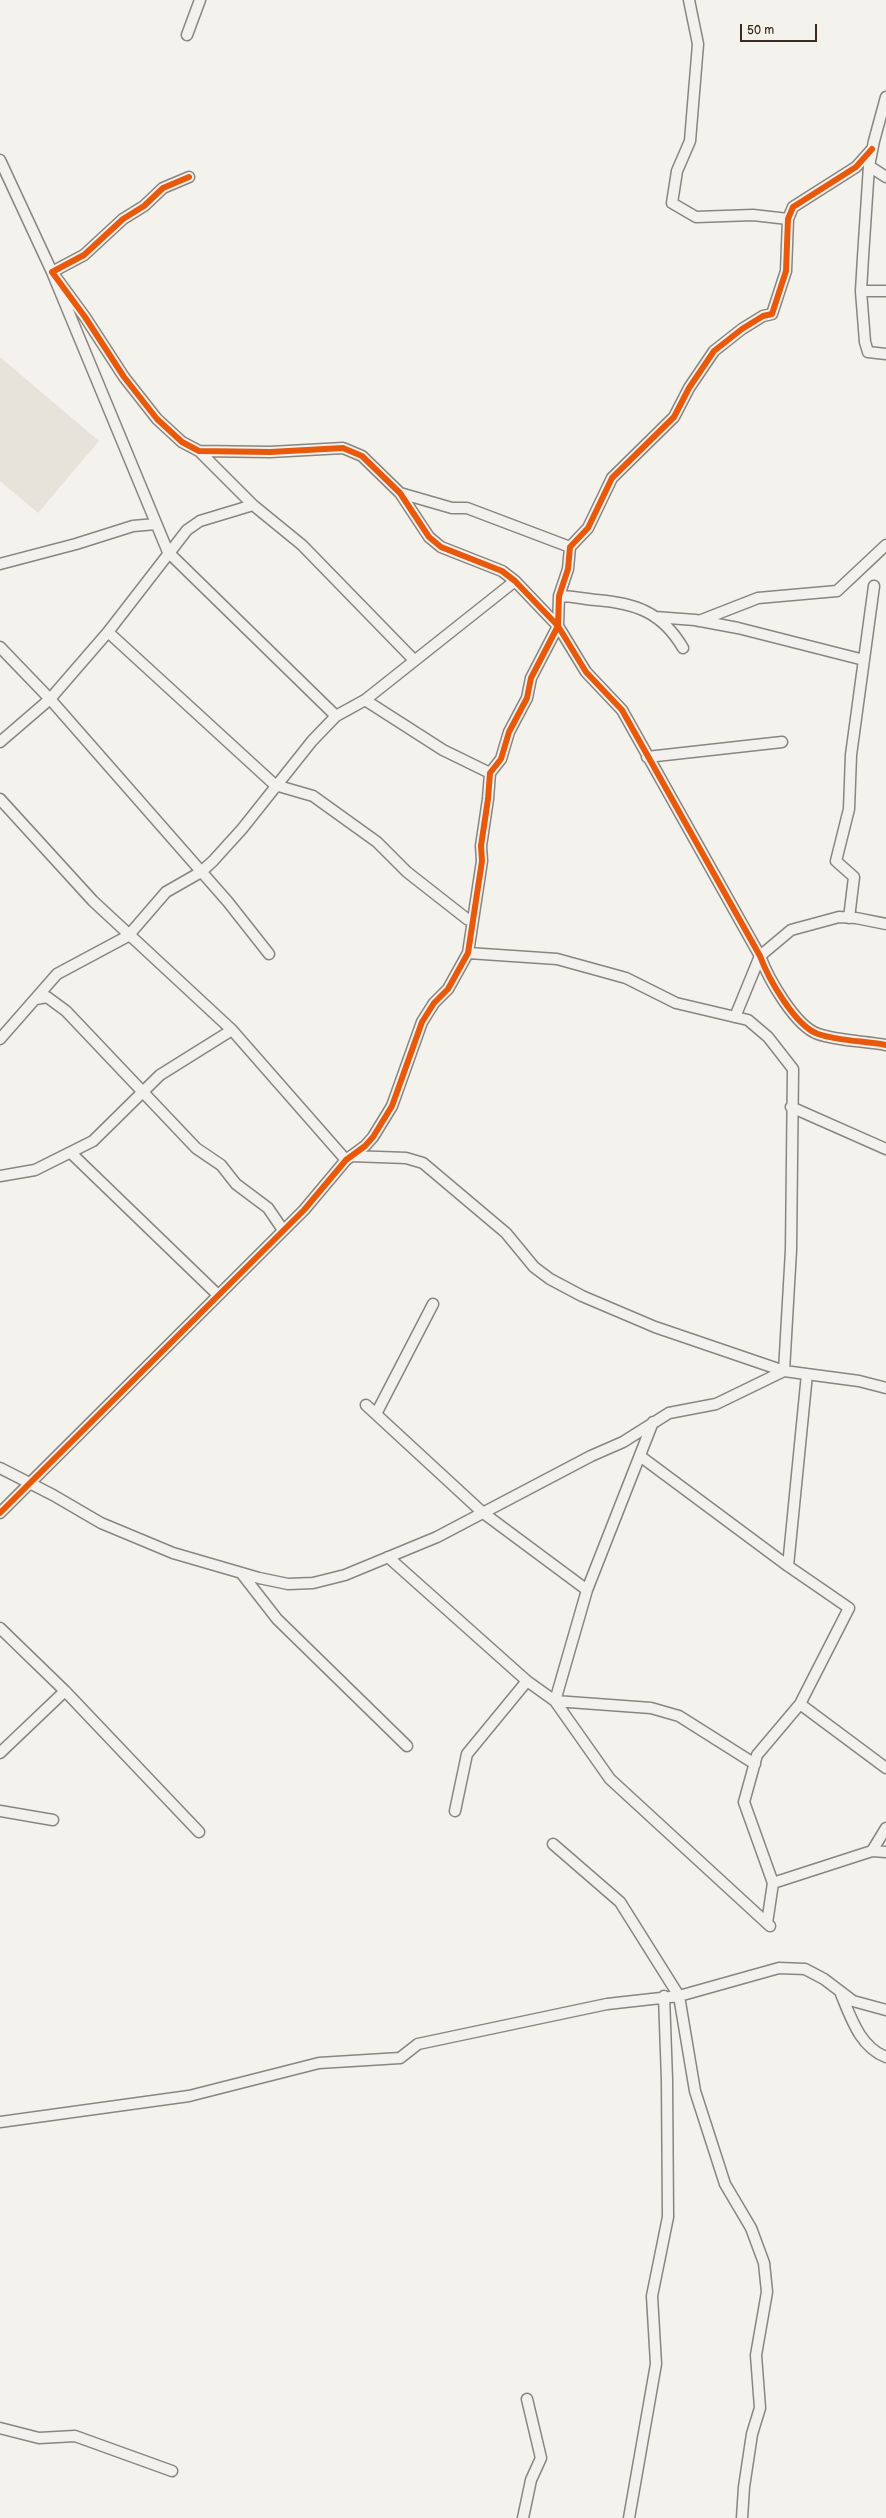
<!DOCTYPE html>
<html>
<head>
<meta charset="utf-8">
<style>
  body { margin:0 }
  #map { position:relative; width:886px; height:2518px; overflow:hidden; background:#f4f2ec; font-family:"Balsamiq Sans",sans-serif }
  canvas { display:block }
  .scale { position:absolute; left:740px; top:24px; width:77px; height:18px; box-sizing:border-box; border:2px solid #3b2a1e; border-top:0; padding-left:5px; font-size:12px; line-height:14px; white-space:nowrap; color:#3b2a1e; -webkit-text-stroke:3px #f7f3e8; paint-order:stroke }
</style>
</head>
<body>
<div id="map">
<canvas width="886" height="2518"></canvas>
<div class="scale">50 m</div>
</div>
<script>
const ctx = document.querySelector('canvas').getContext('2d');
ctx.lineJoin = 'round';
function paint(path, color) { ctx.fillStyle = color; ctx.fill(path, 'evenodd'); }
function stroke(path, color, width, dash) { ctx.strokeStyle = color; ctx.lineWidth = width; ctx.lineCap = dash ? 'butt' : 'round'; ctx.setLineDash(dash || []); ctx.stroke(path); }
paint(new Path2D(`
  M0 357 99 441 38 513 0 481Z`), '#e6e3da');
const street = new Path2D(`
  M689 0 698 44 690 141 677 171 672 203 696 217 753 215 788 219
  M187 35 200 0
  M886 97 874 141 869 166 863 257 861 291 865 342 868 352 886 354
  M0 160 52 272 168 552 336 716
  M869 166 886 177
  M189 177 163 188 144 206 123 219 84 255 52 272 85 317 124 377 157 419 182 442 199 451 270 452 343 448 362 456 400 493 429 537 441 547 502 571 515 581 558 626 586 672 622 710 760 956C768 978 795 1026 818 1034 839 1041 865 1041 886 1045
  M861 291H886
  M199 451 253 505 302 545 414 660
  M400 493 452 508H467L570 547
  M0 564 76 544 133 526 156 524
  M559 596C572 596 584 599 596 600 635 603 662 612 683 648
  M655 617 695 620 738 628 864 660
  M699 621 758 598 837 591 886 545
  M108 632 275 785 313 796 377 842 407 872 467 919 472 921
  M0 647 50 699 228 902 269 954
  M365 700 443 750 490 773
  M0 742 50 699 108 632 187 530 200 521 253 505
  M647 757 782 742
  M0 799 93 901 232 1030 346 1160
  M849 918 854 877 836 861 849 809 851 755 874 586
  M468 953 557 959 626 978 676 1003 748 1020 768 1037 793 1069 791 1250 784 1371
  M36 999 47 997 66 1011 196 1148 221 1165 236 1184 268 1208 283 1230
  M735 1017 760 956 791 930 839 917 856 918 886 924
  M0 1039 57 974 128 936 166 892 201 872 213 861 242 829 312 741 336 716 365 700 515 581
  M791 1107 886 1149
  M72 1154 218 1295
  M351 1156 406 1158 423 1163 506 1233 534 1267 550 1279 582 1296 655 1327 784 1371 859 1381 886 1388
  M0 1176 35 1170 93 1141 160 1075 232 1030
  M366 1405 482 1512 587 1590
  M376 1414 433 1304
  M653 1422 587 1590 555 1701 651 1708 679 1716 755 1764
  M640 1456 788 1566 849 1608 800 1704 757 1755 744 1802 773 1883 767 1923
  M0 1468 53 1495 101 1523 173 1553 259 1578 288 1584 313 1583 345 1575 437 1537 591 1456 623 1442 669 1413 716 1404 784 1371
  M0 1513 304 1210 346 1160 365 1146 373 1137 392 1106 422 1022 434 1003 448 989 468 953 482 861 481 846 488 799 490 773 501 759 509 732 527 698 531 678 558 626 559 596 568 569 570 547 588 528 612 478 674 417 689 388 714 351 742 329 763 316 772 314 786 271 788 219 793 207 856 167 872 149
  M388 1557 527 1681 555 1701 610 1779 770 1926
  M788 1566 807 1374
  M242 1574 277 1619 407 1746
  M0 1628 65 1691 199 1832
  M800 1704 886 1768
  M0 1753 65 1691
  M0 1811 53 1820
  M455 1811 467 1754 527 1681
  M553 1844 620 1902 679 1996 695 2091 725 2184 751 2228 764 2263 767 2292 756 2355 760 2408 752 2434 744 2487 742 2518
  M872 1851 886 1828
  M773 1883 872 1851 886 1852
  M841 1994C851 2018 860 2047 886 2057
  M0 2122 189 2096 319 2063 400 2058 418 2044 607 2004 679 1996 779 1968 805 1969 824 1979 853 2001 886 2010
  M0 2428 39 2438 75 2436 172 2471
  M523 2518 531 2480 541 2458 527 2399
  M629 2518 656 2364 652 2296 668 2217 667 2080 664 1996`);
stroke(street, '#898580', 13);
stroke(street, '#f2f1ed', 10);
stroke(new Path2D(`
  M189 177 163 188 144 206 123 219 84 255 52 272 85 317 124 377 157 419 182 442 199 451 270 452 343 448 362 456 400 493 429 537 441 547 502 571 515 581 558 626 586 672 622 710 760 956C768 978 795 1026 818 1034 839 1041 865 1041 886 1045
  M0 1513 304 1210 346 1160 365 1146 373 1137 392 1106 422 1022 434 1003 448 989 468 953 482 861 481 846 488 799 490 773 501 759 509 732 527 698 531 678 558 626 559 596 568 569 570 547 588 528 612 478 674 417 689 388 714 351 742 329 763 316 772 314 786 271 788 219 793 207 856 167 872 149`), '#e8590c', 6);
</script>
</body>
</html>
